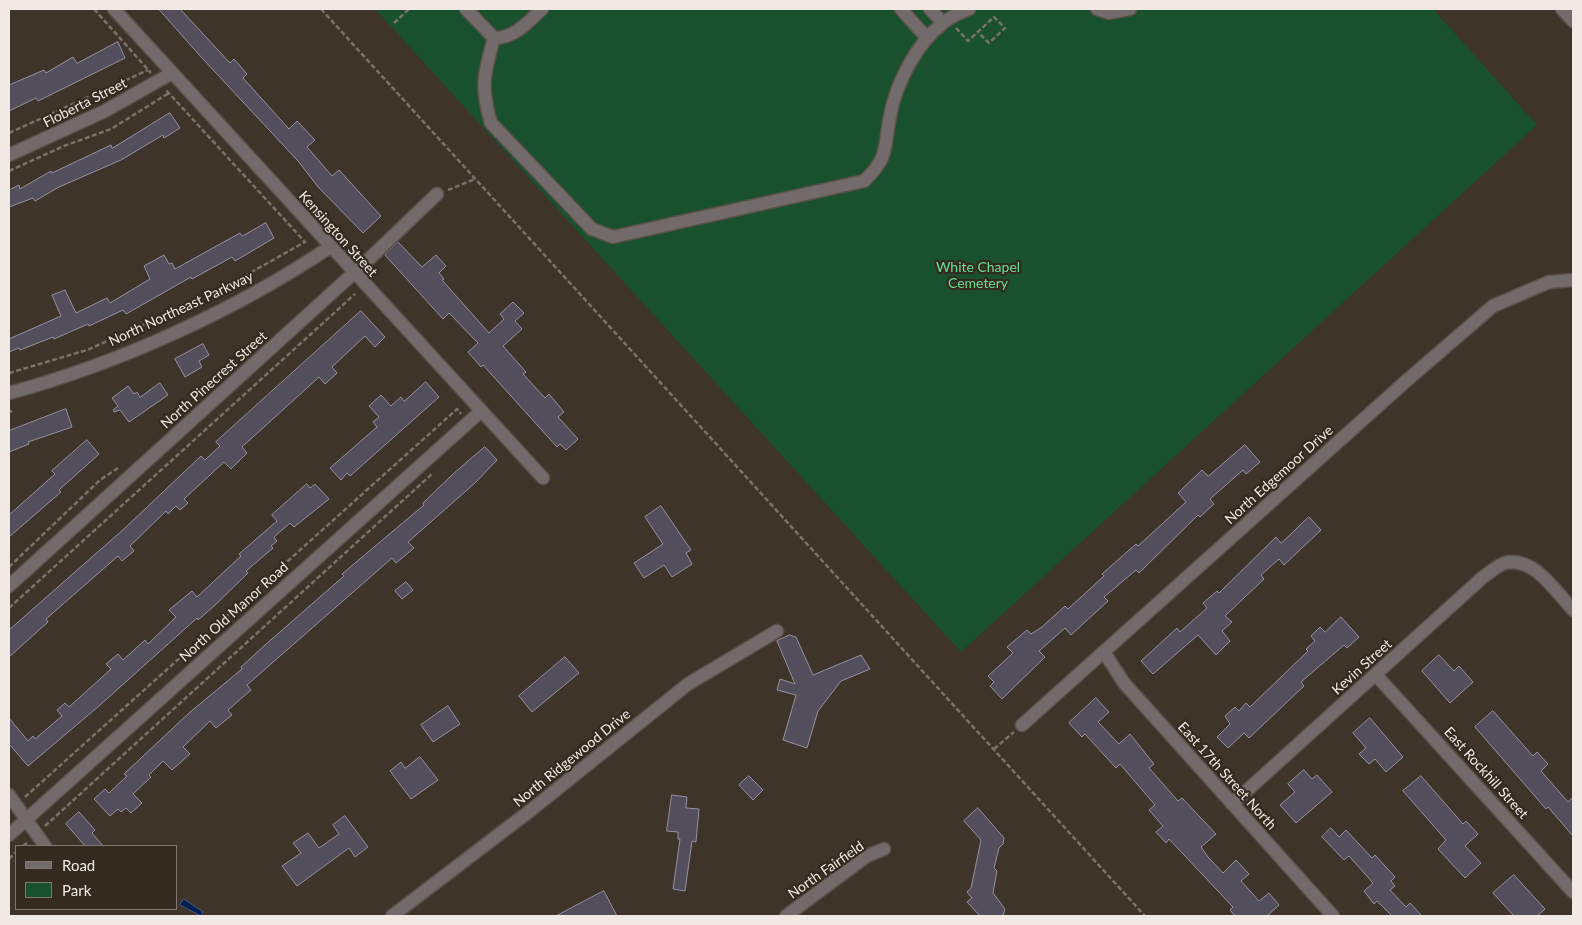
<!DOCTYPE html>
<html>
<head>
<meta charset="utf-8">
<style>
  body { margin:0 }
  #map { position:relative; width:1582px; height:925px; overflow:hidden; background:#3e342a; font-family:Lato,sans-serif }
  canvas { display:block }
  .frame { position:absolute; inset:0; border:10px solid #f1eae4; pointer-events:none }
  .legend { position:absolute; left:15px; top:845px; width:162px; height:65px; box-sizing:border-box; background:#342a20; border:1px solid #80776e; margin:0; padding:6px 9px; list-style:none; font-size:15px; color:#f1eae4 }
  .legend li { display:flex; align-items:center; gap:10px; height:25px }
  .legend b { width:25px; border:1px solid #80776e }
</style>
</head>
<body>
<div id="map">
<canvas width="1582" height="925"></canvas>
<div class="frame"></div>
<ul class="legend">
<li><b style="height:6px;background:#726a6b"></b>Road</li>
<li><b style="height:14px;background:#19502e"></b>Park</li>
</ul>
</div>
<script>
const ctx = document.querySelector('canvas').getContext('2d');
ctx.lineJoin = 'round';
function paint(path, color) { ctx.fillStyle = color; ctx.fill(path, 'evenodd'); }
function stroke(path, color, width, dash) { ctx.strokeStyle = color; ctx.lineWidth = width; ctx.lineCap = dash ? 'butt' : 'round'; ctx.setLineDash(dash || []); ctx.stroke(path); }
function drawText(font, color, halo, rows, align = 'center') {
  ctx.font = font + ' Lato,sans-serif'; ctx.lineWidth = 4.5; ctx.setLineDash([]); ctx.textBaseline = 'middle'; ctx.strokeStyle = halo; ctx.fillStyle = color; for (const [text, x, y, turn = 0] of rows) {
    ctx.save(); ctx.translate(x, y); ctx.rotate((+turn || 0) * Math.PI / 180); ctx.textAlign = isNaN(turn) ? turn : align; if (halo) ctx.strokeText(text, 0, 0); ctx.fillText(text, 0, 0); ctx.restore();
  }
}
paint(new Path2D(`
  M375 9H1433L1537 125 961 652Z`), '#19502e');
const water = new Path2D(`
  M184 899 203 912 201 916 180 905Z`);
paint(water, '#021d52');
stroke(water, '#4a5a7e', 1);
const building = new Path2D(`
  M159 9H180L230 63 234 59 247 74 243 78 289 129 297 121 315 140 307 147 332 176 339 170 381 216 363 233 319 188 298 161 202 58Z
  M118 42 125 58 38 101 36 98 9 111V85L44 70 46 73 73 57 77 63Z
  M170 113 180 128 164 138 163 135 121 160 59 187 35 201 33 198 9 207V190L19 185 20 189 51 171 52 173 111 145 112 148Z
  M266 223 274 238 235 261 232 257 192 279 191 277 126 314 123 310 89 326 88 324 54 339 53 337 20 350 19 348 9 352V339L61 316 52 295 65 290 76 313 107 298 110 303 150 279 144 266 164 255 169 264 172 263 175 269 240 233 242 236Z
  M398 242 422 267 436 255 446 266 439 273 444 279 442 280 489 333 504 319 500 314 513 302 524 313 515 321 522 329 503 346 526 372 523 374 545 398 549 394 564 412 558 417 578 439 566 450 560 444 557 447 483 365 481 367 468 352 478 343 449 313 443 319 385 255Z
  M361 311 385 337 375 347 365 336 332 367 337 373 325 384 319 377 242 447 247 453 231 469 224 462 184 499 188 503 180 510 176 506 168 514 166 511 130 546 134 551 122 561 118 556 46 619 48 622 9 657V630L125 528 201 456 205 460 220 446 216 442Z
  M203 344 209 355 199 361 202 367 185 377 175 359Z
  M426 382 439 397 350 476 347 473 341 480 330 468 377 427 373 422 379 417 369 406 381 395 391 406 401 397 404 401Z
  M160 383 168 395 129 422 120 410 114 412 113 410 118 406 112 398 128 386 134 394 137 392 140 397Z
  M66 409 72 427 28 442 29 444 9 452V431Z
  M87 440 99 454 59 490 61 492 9 537V515L55 474 52 471Z
  M1245 445 1260 462 1246 474 1243 470 1210 499 1214 504 1200 517 1198 515 1139 573 1136 570 1104 597 1108 601 1071 635 1065 628 1039 651 1045 657 1002 699 990 686 994 682 988 676 1013 653 1007 647 1027 630 1031 634 1042 627 1065 606 1068 609 1104 576 1102 574 1136 544 1138 546 1186 502 1178 493 1202 470 1208 476Z
  M485 447 497 460 475 483 408 542 414 548 396 563 392 558 247 685 251 690 228 710 232 715 216 728 210 721 183 747 190 754 172 770 163 761 149 775 151 777 133 794 142 803 131 813 126 808 121 812 118 809 110 816 94 799 105 789 109 793 127 776 124 774 189 713 242 669 241 667 265 645 344 576 342 574 424 505 423 503 453 474Z
  M307 484 310 488 315 484 329 499 294 527 290 523 274 537 277 541 271 546 273 548 246 571 248 573 213 607 198 620 197 618 99 706 28 766 9 744V718L28 741 33 736 35 739 62 716 57 710 65 703 69 707 111 669 106 664 118 654 123 660 145 640 148 644 176 617 169 610 192 591 197 597 241 556 239 554 277 521 272 515Z
  M661 506 691 550 686 553 692 564 672 577 664 565 644 578 634 563 663 544 645 517Z
  M1309 517 1321 530 1284 565 1279 559 1261 575 1264 579 1225 616 1232 622 1222 631 1230 641 1216 655 1198 635 1153 674 1141 661 1177 628 1180 632 1207 608 1203 603 1217 591 1219 593 1276 537 1281 543Z
  M406 582 413 590 402 599 395 591Z
  M1341 617 1359 637 1347 648 1344 645 1301 682 1304 686 1249 738 1244 733 1228 748 1217 737 1230 724 1225 716 1235 707 1239 711 1246 703 1250 707 1308 651 1306 649 1315 641 1311 636 1320 627 1325 632Z
  M790 635 796 637 813 675 861 655 870 669 841 681 818 711 807 748 783 740 796 695 777 690 780 679 795 684 777 641Z
  M1439 655 1454 671 1459 666 1473 682 1450 703 1422 671Z
  M565 657 579 673 532 712 519 696Z
  M1096 698 1109 712 1098 722 1119 744 1130 734 1154 764 1149 768 1178 801 1182 798 1216 834 1201 847 1208 857 1223 873 1236 860 1249 874 1241 881 1259 901 1269 893 1279 905 1267 916H1235L1230 910 1233 907 1169 839 1166 843 1156 832 1163 826 1149 810 1155 805 1120 764 1116 768 1085 734 1082 737 1069 723Z
  M448 706 460 724 433 742 421 725Z
  M1493 711 1533 756 1537 752 1548 764 1541 771 1568 802 1573 797V836L1548 807 1546 809 1475 727Z
  M1370 718 1403 757 1386 772 1375 759 1369 764 1359 754 1366 748 1353 733Z
  M420 757 438 780 411 799 390 771 401 762 405 768Z
  M1304 770 1312 779 1317 775 1332 792 1296 823 1280 805 1295 792 1288 784Z
  M749 776 763 790 753 800 739 785Z
  M1421 776 1463 824 1466 821 1478 834 1465 846 1481 863 1465 878 1438 849 1446 840 1403 791Z
  M672 795 687 797 686 808 699 809 696 842 692 841 685 891 673 889 680 839H678V832L667 831Z
  M978 808 1004 838 1003 844 999 848 994 868 997 871 993 893 1005 909 1003 916H980L967 902 972 898 967 892 971 888 981 840 964 821Z
  M79 812 95 830 92 833 103 846H85L66 824Z
  M345 816 368 847 355 857 349 848 297 886 282 866 301 853 293 843 308 833 319 848 339 834 333 825Z
  M1331 828 1339 837 1346 830 1372 858 1375 855 1395 877 1391 881 1395 886 1390 890 1406 907 1410 903 1422 916H1392L1377 901 1374 904 1364 891 1373 883 1349 856 1344 860 1322 837Z
  M1514 875 1545 909 1537 916H1514L1493 893Z
  M604 891 617 916H556Z`);
paint(building, '#534e5c');
stroke(building, '#9691a1', 1);
const minor = new Path2D(`
  M114 9 543 478
  M466 9 494 38C515 38 528 22 542 9
  M901 9 927 38
  M930 9 943 23
  M1097 9 1109 13 1130 9
  M1562 9 1573 21
  M494 38C484 74 480 86 491 123L592 229 613 237 864 181C889 158 884 147 890 116 896 84 916 44 942 24 949 17 960 13 969 9
  M9 155 105 111 172 73
  M9 393C118 364 236 310 330 247
  M9 586 367 261 437 194
  M1104 652 1124 683 1333 916
  M1376 675 1573 892
  M1022 725 1405 382 1493 306 1549 282 1573 280
  M9 795 45 846
  M1232 804 1482 578C1489 573 1498 565 1505 563 1534 556 1556 592 1573 610
  M9 835 480 412
  M392 916 531 810 688 684 777 631
  M786 916 867 856 884 849`);
stroke(minor, '#5b5148', 15);
stroke(new Path2D(`
  M94 9 151 73
  M321 9 1145 916
  M394 23 409 9
  M956 28 968 41 994 17 1005 28 989 43 978 32
  M9 133 148 70
  M9 171 64 146 111 129 169 93
  M448 190 475 179
  M9 373 87 350 209 296 305 242 166 90
  M9 412 12 411
  M9 567 100 480 118 468
  M9 608 355 294
  M994 749 1014 732
  M25 797 457 409 461 414
  M45 826 433 473
  M23 846 28 842
  M9 859 16 852`), '#7b7269', 2.5, [5, 2.5]);
stroke(minor, '#726a6b', 12);
drawText('14px', '#f1eae4', '#342a20', [
  ["Floberta Street",85,103,-27],
  ["Kensington Street",338,234,48],
  ["North Northeast Parkway",181,309,-25],
  ["North Pinecrest Street",214,380,-42],
  ["North Edgemoor Drive",1279,475,-42],
  ["North Old Manor Road",234,612,-42],
  ["Kevin Street",1362,667,-42],
  ["North Ridgewood Drive",572,758,-39],
  ["East Rockhill Street",1486,773,48],
  ["East 17th Street North",1227,776,48],
  ["North Fairfield",826,870,-35]
]);
drawText('14px', '#66e193', '#342a20', [
  ["White Chapel",978,267],
  ["Cemetery",978,283]
]);
</script>
</body>
</html>
